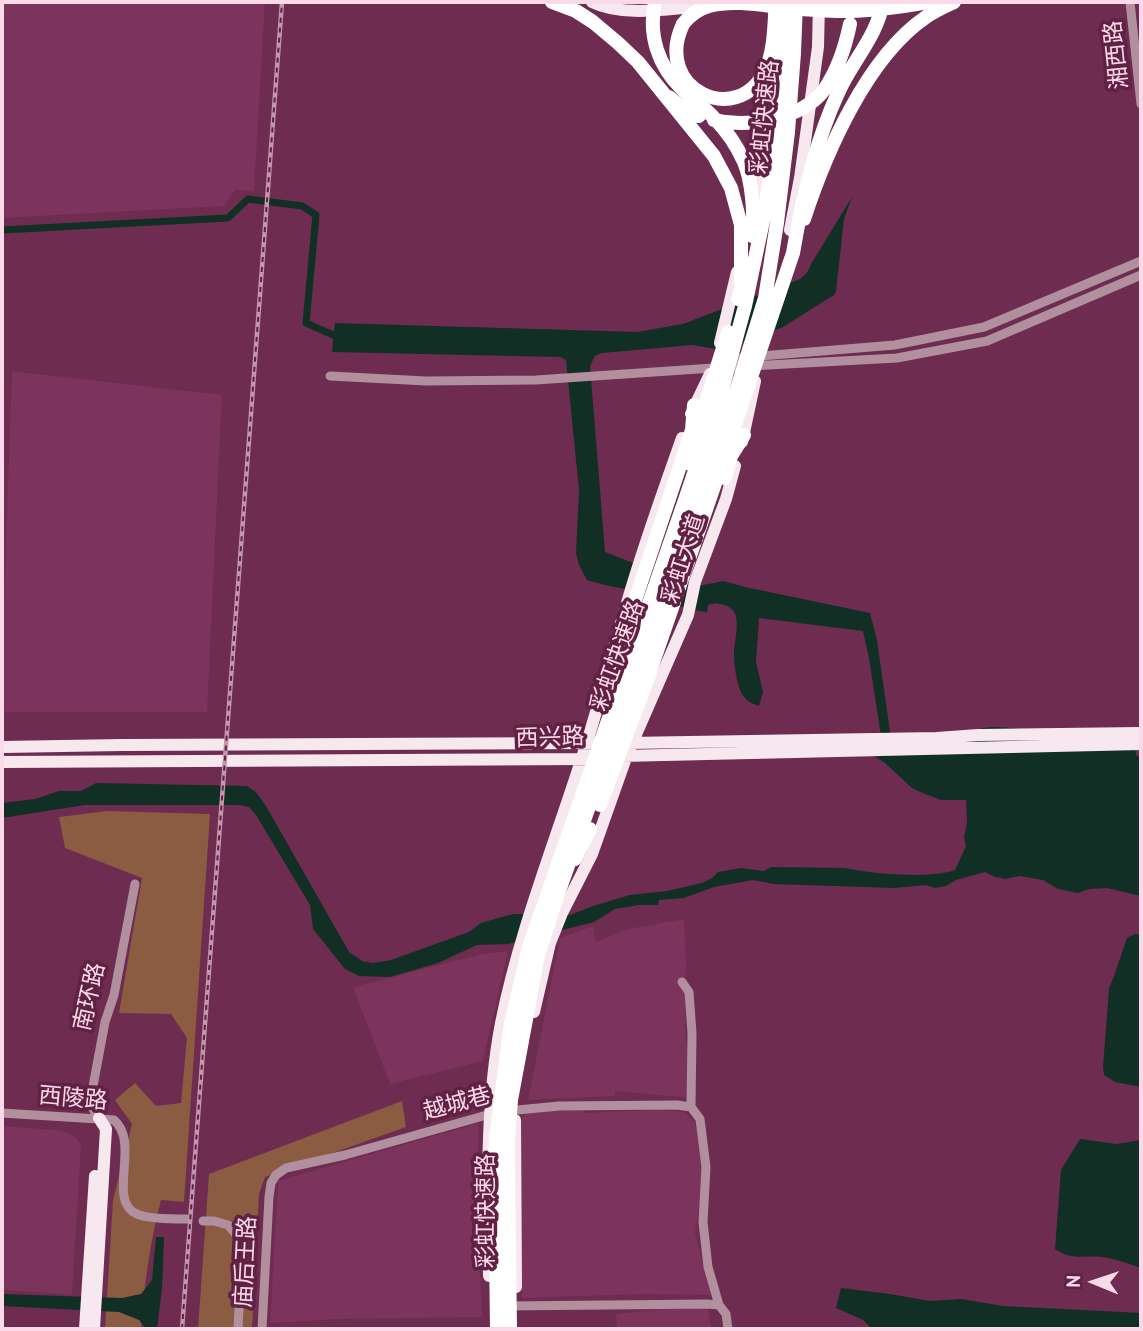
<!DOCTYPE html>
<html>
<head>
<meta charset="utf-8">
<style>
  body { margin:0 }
  #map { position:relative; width:1143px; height:1331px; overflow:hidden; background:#6d2c50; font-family:"PT Sans",sans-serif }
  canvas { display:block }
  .frame { position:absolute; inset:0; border:4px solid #fadae9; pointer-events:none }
  .north { position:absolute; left:1059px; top:1247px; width:70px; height:70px; -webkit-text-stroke:5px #612145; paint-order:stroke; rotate:272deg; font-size:19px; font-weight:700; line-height:28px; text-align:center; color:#fadae9 }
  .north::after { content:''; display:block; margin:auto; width:24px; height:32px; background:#fadae9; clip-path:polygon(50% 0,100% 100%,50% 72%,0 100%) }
</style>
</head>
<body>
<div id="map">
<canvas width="1143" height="1331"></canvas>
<div class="frame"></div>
<div class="north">N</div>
</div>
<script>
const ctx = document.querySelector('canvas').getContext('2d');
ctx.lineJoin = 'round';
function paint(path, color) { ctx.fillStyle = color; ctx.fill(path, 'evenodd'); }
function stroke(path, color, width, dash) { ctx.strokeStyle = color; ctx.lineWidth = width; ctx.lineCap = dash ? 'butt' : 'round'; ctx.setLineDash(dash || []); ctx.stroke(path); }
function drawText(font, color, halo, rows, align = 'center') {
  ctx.font = font + ' "PT Sans","Noto Sans SC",sans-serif'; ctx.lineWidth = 7; ctx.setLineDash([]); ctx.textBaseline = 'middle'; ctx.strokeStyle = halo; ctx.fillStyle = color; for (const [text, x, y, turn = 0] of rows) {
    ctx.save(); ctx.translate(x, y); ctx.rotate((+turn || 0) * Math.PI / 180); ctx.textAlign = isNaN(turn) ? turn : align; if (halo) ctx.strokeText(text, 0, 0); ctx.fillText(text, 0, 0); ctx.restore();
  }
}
paint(new Path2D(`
  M2 2H265L254 191 235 190 224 206 2 218Z
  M12 371 222 395 207 712H2V661Z
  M684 919 686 962 685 1029 692 1098 615 1091V1096L528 1100 560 938 593 926 596 942 628 929Z
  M508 951 483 1061 390 1084 353 987 483 954Z
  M584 1106V1113L652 1110 684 1112 695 1122 706 1167 695 1233 711 1295 647 1294 522 1298 520 1124 525 1114Z
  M479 1123 477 1195 482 1317 339 1319 270 1323 278 1181Z
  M2 1126 56 1130 69 1133 77 1139 81 1146 72 1295 2 1290Z
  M707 1304 711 1329H617L616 1314Z`), '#7c335c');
paint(new Path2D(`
  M107 811 210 814 184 1202 161 1200C150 1243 144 1285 141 1329H105L113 1200 132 1124 115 1100 135 1083 156 1106 181 1103 187 1038 171 1014 119 1013 142 878 65 848 59 817Z
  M402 1101 406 1127 265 1177 259 1194 252 1329H198L209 1174Z`), '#8b5b42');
paint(new Path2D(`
  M852 197 844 219 836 291 834 295 783 327 723 350 692 345 602 353 595 356 590 366 605 552 684 583 698 586 723 581 745 587 870 613 877 640 891 739 975 732 982 728 993 727 1013 728 1135 748 1136 755 1141 758V896L1107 888 1089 889 1078 893 1058 889 1043 880 1020 876 1005 879 995 877 985 872 956 880 946 886 935 888 926 885 894 888 774 884 753 880 714 887 684 898 659 900 658 905H639L615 909 594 922 508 944 477 945 438 963 390 977 359 976 345 969 313 929 310 905 256 815 249 807 240 805H85L2 818V803L35 799 59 791H81L96 783 247 786 256 792 266 806 349 952 362 961 373 963 391 960 469 932 481 923 513 914 570 915 593 906 630 895 667 891 702 883 712 878 718 872 741 868 764 871 771 867 846 868C870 874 932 879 955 870L966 846 964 837 967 822 966 800H941L925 794 912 788 885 763 869 753 881 736 869 658 863 631 759 618 756 662 763 692 759 706C754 704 748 702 745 698 737 690 734 665 734 654 734 638 745 610 724 605 717 603 714 603 708 605L707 612C684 610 664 599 642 593 624 588 605 586 587 580L579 565 576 553 579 490 566 360 560 357 332 352 335 323 637 332 683 324 800 279C806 274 809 271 811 264Z
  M1135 934 1141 935V1087L1115 1082 1104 1075 1103 1067 1109 988 1114 976 1127 938Z
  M1080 1139 1117 1144 1141 1140V1268C1129 1264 1116 1259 1103 1257 1085 1255 1072 1261 1055 1249L1061 1170Z
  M156 1237H164L162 1288 157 1329H146L139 1320 119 1312 2 1306V1294L122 1298 141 1294 152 1280Z
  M841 1288 890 1294 930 1301 961 1299 1003 1306 1141 1313V1329H872L863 1320 836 1308Z`), '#122f25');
stroke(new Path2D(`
  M2 230 228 218 248 199 302 206 316 215 306 323 340 338`), '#122f25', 7);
stroke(new Path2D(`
  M1130 2 1141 104
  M727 360 761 356 895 345 984 327 1141 261
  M330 376 426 381 536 380 713 368 897 358 987 341 1141 275
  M682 982 689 992 692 1033 691 1107
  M507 1111 559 1106 677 1105 691 1107 700 1119 706 1167 703 1222 708 1267 719 1305
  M2 1113 114 1120C141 1143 106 1201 137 1214 147 1219 173 1219 186 1219
  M99 1118 91 1106V1097L105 1022 114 995 135 884
  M203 1221H214L228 1225 235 1233 242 1246 238 1329
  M506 1306 707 1304 719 1305 726 1314 728 1329
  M262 1329 269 1197 271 1183 276 1175 286 1168 345 1155 494 1113`), '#b18f9f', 9);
stroke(new Path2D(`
  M592 2C626 18 669 8 705 6
  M754 200 766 145 770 111
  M790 230 800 178 818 47 819 2
  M720 343 737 272
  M691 414 710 374
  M742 442 755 381
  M627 743 937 738 978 735 1141 733
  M2 747 122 745 592 743
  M621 756 1141 744
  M2 762 586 759
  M534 1012 550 943 562 913 592 854 627 755 688 615 695 582 726 499 735 466
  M515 1120 516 1287
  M489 1276C488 1192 485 1107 501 1023 520 928 557 838 586 745 601 698 613 650 627 603 643 547 663 492 682 438
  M85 1329 95 1176
  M94 1329 106 1129 99 1118`), '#f6e8ee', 12);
stroke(new Path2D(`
  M683 24C652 90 738 128 765 71 775 50 774 24 776 2
  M669 97 679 105 699 116
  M804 219C826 152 867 57 926 17 934 11 945 6 954 2
  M725 478 731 456 744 435
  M618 670 623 636 692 430 694 405
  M575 859 590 829`), '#fff', 14);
const rail = new Path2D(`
  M182 1329 282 2`);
stroke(rail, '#c396ad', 4.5);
stroke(rail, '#612145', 2, [5]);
stroke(new Path2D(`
  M552 2 576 11 593 22 618 43 638 62 714 156 731 188 741 225V289L738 299
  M655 2C648 35 658 66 682 89 692 99 704 107 714 118 726 130 737 146 744 162 752 180 755 217 752 236
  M683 24C690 15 698 9 709 6 731 0 756 4 778 7 800 9 821 11 843 11 871 11 900 7 928 2
  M714 120C748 128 802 119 824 90 838 70 845 48 850 24
  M687 463 728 332
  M647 680 720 469 793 253C802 199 815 143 838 93 852 61 877 37 883 2
  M600 805 650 673
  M497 1329 495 1169 496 1137 511 1023 529 947 685 500 722 390 745 306 764 216 771 169 776 122 785 2
  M510 1329 508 1170V1139L511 1100 538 955 558 894 735 395 765 298 777 223 788 132 794 53 796 2`), '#fff', 14);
drawText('23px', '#fadae9', '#612145', [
  ["湘西路",1117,55,-96],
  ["彩虹快速路",765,117,-84],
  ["彩虹大道",684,559,-72],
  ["彩虹快速路",618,656,-70],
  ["西兴路",550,738,-2],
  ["南环路",90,997,-77],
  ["西陵路",73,1099,5],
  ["越城巷",457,1104,-15],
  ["彩虹快速路",486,1211,-90],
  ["庙后王路",246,1262,-87]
]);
</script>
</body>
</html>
